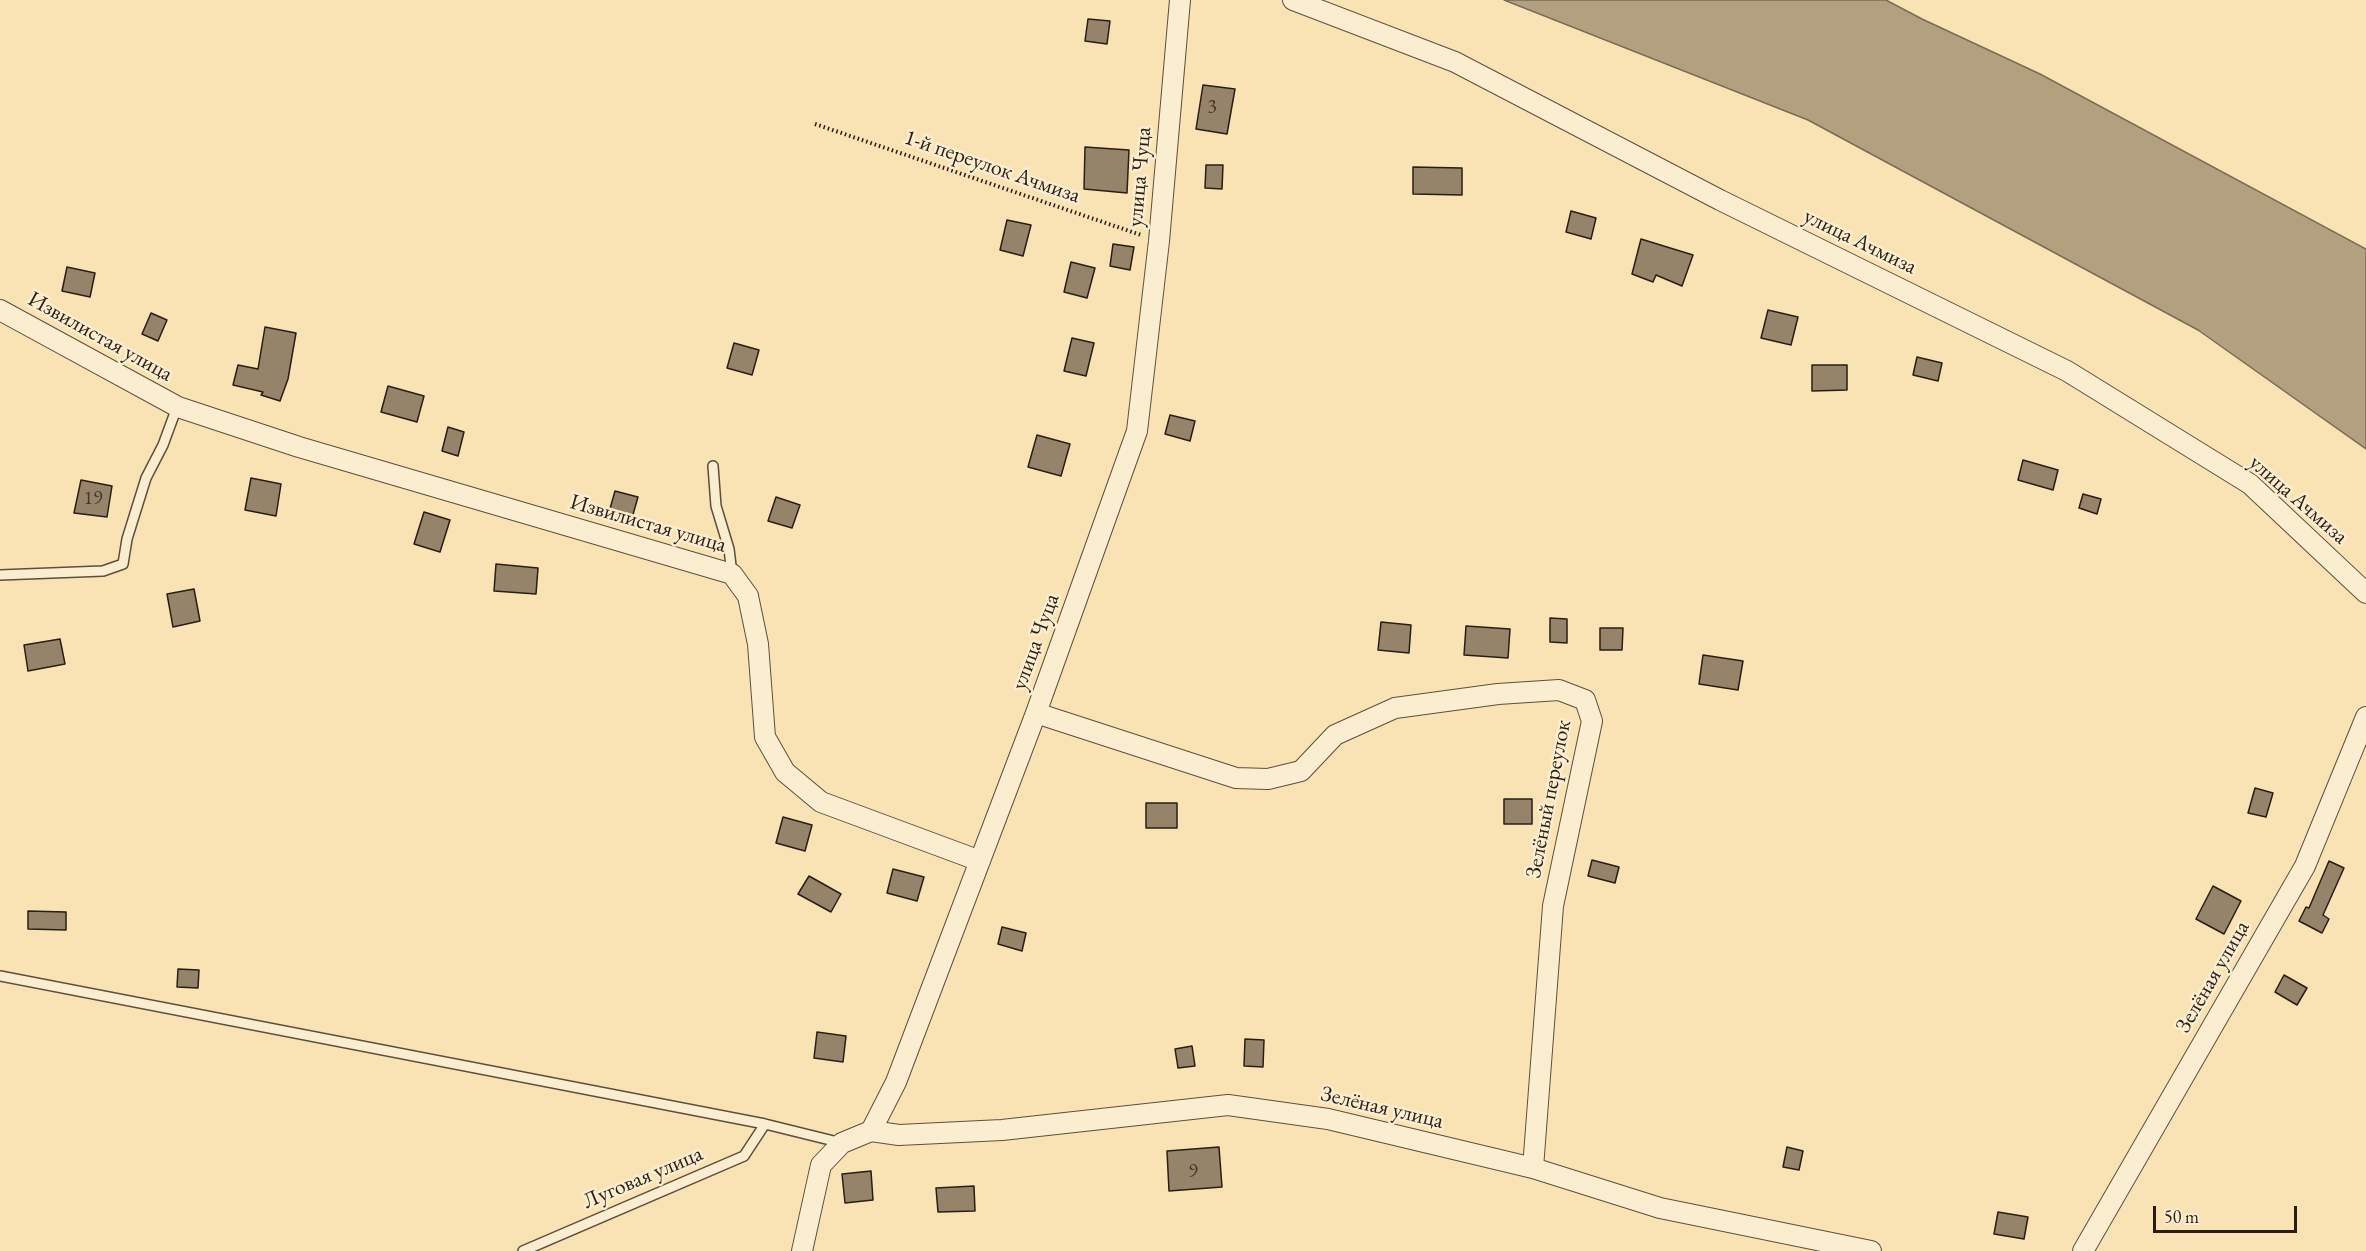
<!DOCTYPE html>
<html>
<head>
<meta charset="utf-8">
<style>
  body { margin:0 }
  #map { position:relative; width:2366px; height:1251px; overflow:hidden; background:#f9e3b5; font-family:"EB Garamond",serif }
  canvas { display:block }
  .scale { position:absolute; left:2153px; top:1206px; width:144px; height:27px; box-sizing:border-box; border:3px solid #281e16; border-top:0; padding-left:8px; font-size:18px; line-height:21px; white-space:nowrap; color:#281e16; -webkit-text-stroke:4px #fbedcf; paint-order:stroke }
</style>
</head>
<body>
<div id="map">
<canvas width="2366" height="1251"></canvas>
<div class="scale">50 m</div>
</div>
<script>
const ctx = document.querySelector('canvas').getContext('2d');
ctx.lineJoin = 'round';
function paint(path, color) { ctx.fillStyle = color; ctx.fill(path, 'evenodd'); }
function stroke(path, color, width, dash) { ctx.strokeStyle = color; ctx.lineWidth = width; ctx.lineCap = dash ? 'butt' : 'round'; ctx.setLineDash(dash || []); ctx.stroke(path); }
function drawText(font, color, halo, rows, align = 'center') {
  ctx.font = font + ' "EB Garamond",serif'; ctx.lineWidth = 5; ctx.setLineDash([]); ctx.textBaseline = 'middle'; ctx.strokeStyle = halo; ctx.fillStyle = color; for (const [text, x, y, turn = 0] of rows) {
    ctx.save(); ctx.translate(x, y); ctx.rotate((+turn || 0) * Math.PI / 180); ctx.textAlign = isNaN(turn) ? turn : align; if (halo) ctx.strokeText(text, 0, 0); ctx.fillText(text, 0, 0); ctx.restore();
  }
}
const water = new Path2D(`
  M1504 0H1886L1922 19 2040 74 2366 249V449L2198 330 1808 120Z`);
paint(water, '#b2a07f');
stroke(water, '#7b6c55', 1.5);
const building = new Path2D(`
  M1088 19 1110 21 1107 44 1085 41Z
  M1203 85 1235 89 1227 134 1196 129Z
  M1085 147 1129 150 1127 193 1084 189Z
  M1206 165H1223L1222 189 1205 188Z
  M1413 167 1462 168V195L1413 194Z
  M1571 211 1596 218 1591 239 1566 232Z
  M1007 220 1031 225 1023 256 1000 250Z
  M1641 239 1693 255 1682 286 1656 275 1653 282 1632 274Z
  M1113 244 1134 247 1130 270 1110 266Z
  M1071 262 1095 268 1087 298 1064 292Z
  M67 267 95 273 90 297 62 291Z
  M1768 310 1798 317 1791 345 1761 338Z
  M151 313 167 320 158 341 142 334Z
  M265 327 296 333 288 379 280 401 261 395 263 392 233 385 238 365 258 369Z
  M1072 338 1094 343 1086 376 1064 371Z
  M734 343 759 350 752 375 727 368Z
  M1917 357 1942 363 1938 381 1913 375Z
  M1812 365H1847V390L1812 391Z
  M388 386 424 396 417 422 381 412Z
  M1170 415 1195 421 1190 441 1165 434Z
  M448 427 464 432 458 456 442 451Z
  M1037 435 1070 444 1061 476 1028 467Z
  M2023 460 2058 470 2053 490 2018 480Z
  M251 478 281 484 276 516 245 510Z
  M81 480 112 486 107 517 74 513Z
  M615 491 638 497 632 518 609 512Z
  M2083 494 2101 499 2097 514 2079 508Z
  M776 497 800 505 792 528 768 521Z
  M424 512 450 520 440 552 414 544Z
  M496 564 538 568 536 594 494 591Z
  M194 589 200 621 173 627 167 594Z
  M1550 618 1567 619V643L1550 642Z
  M1381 622 1411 625 1409 653 1378 650Z
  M1466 626 1510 629 1508 658 1464 655Z
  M1600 628H1623L1622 650H1600Z
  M60 639 65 664 28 671 24 645Z
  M1703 655 1743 661 1738 690 1699 684Z
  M2255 788 2273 793 2266 817 2248 813Z
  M1504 799H1532V824H1504Z
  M1146 803H1177V828H1146Z
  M783 817 812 825 805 851 776 843Z
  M1592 860 1619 867 1615 883 1588 876Z
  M2329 861 2344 868 2323 915 2329 919 2322 933 2299 921 2306 907 2309 908Z
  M893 869 924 877 917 901 887 893Z
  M809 876 841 894 831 912 798 894Z
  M2213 886 2241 901 2224 934 2196 919Z
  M28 911 66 912V930L28 929Z
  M1002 927 1026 933 1022 951 998 944Z
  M178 969 199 970 198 988 177 987Z
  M2284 975 2307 988 2297 1005 2275 992Z
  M817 1032 846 1036 843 1062 814 1058Z
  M1245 1039 1264 1040 1263 1067 1244 1066Z
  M1192 1046 1195 1066 1178 1068 1175 1049Z
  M1219 1147 1222 1187 1169 1191 1167 1151Z
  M1787 1147 1803 1151 1799 1170 1783 1167Z
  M871 1171 873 1200 845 1203 842 1174Z
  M974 1186 975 1211 938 1212 936 1188Z
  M1998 1212 2028 1217 2024 1239 1994 1234Z`);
paint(building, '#958469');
stroke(building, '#281e16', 1.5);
const lane = new Path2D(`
  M713 466 716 506 729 549 732 574
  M0 575 103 571 123 564 127 539 146 478 163 445 177 407
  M0 976 765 1124 842 1143
  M523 1251 744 1156 765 1124`);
const street = new Path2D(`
  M1293 0 1455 62 1720 200 2067 371 2250 484 2366 593
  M0 310 178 407 299 447 732 574 748 596 758 644 765 737 785 772 821 802 980 861
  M1036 713 1236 778 1268 779 1301 771 1335 735 1395 708 1498 694 1559 690 1585 700 1592 721 1553 906 1533 1168
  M871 1131 899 1135 1002 1130 1228 1105 1328 1119 1533 1168 1660 1208 1871 1251
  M802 1251 821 1165 842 1143 871 1131 896 1082 1036 713 1137 431 1159 241 1180 0
  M2083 1251 2305 866 2366 717`);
stroke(lane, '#5c4f3e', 12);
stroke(street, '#5c4f3e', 22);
stroke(new Path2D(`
  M815 124 1141 235`), '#281e16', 4, [1.5, 3]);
stroke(lane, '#fbedcf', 9);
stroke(street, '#fbedcf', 20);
drawText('20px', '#43382b', null, [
  ["3",1212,108],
  ["19",93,499],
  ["9",1193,1172]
]);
drawText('22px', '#281e16', '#fbedcf', [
  ["1-й переулок Ачмиза",992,167,19],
  ["улица Чуца",1140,177,-85],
  ["улица Ачмиза",1860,242,26],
  ["Извилистая улица",100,337,29],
  ["улица Ачмиза",2298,500,41],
  ["Извилистая улица",648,524,16],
  ["улица Чуца",1036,642,-70],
  ["Зелёный переулок",1549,799,-79],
  ["Зелёная улица",2213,977,-60],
  ["Зелёная улица",1382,1108,13],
  ["Луговая улица",643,1178,-23]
]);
</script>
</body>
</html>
